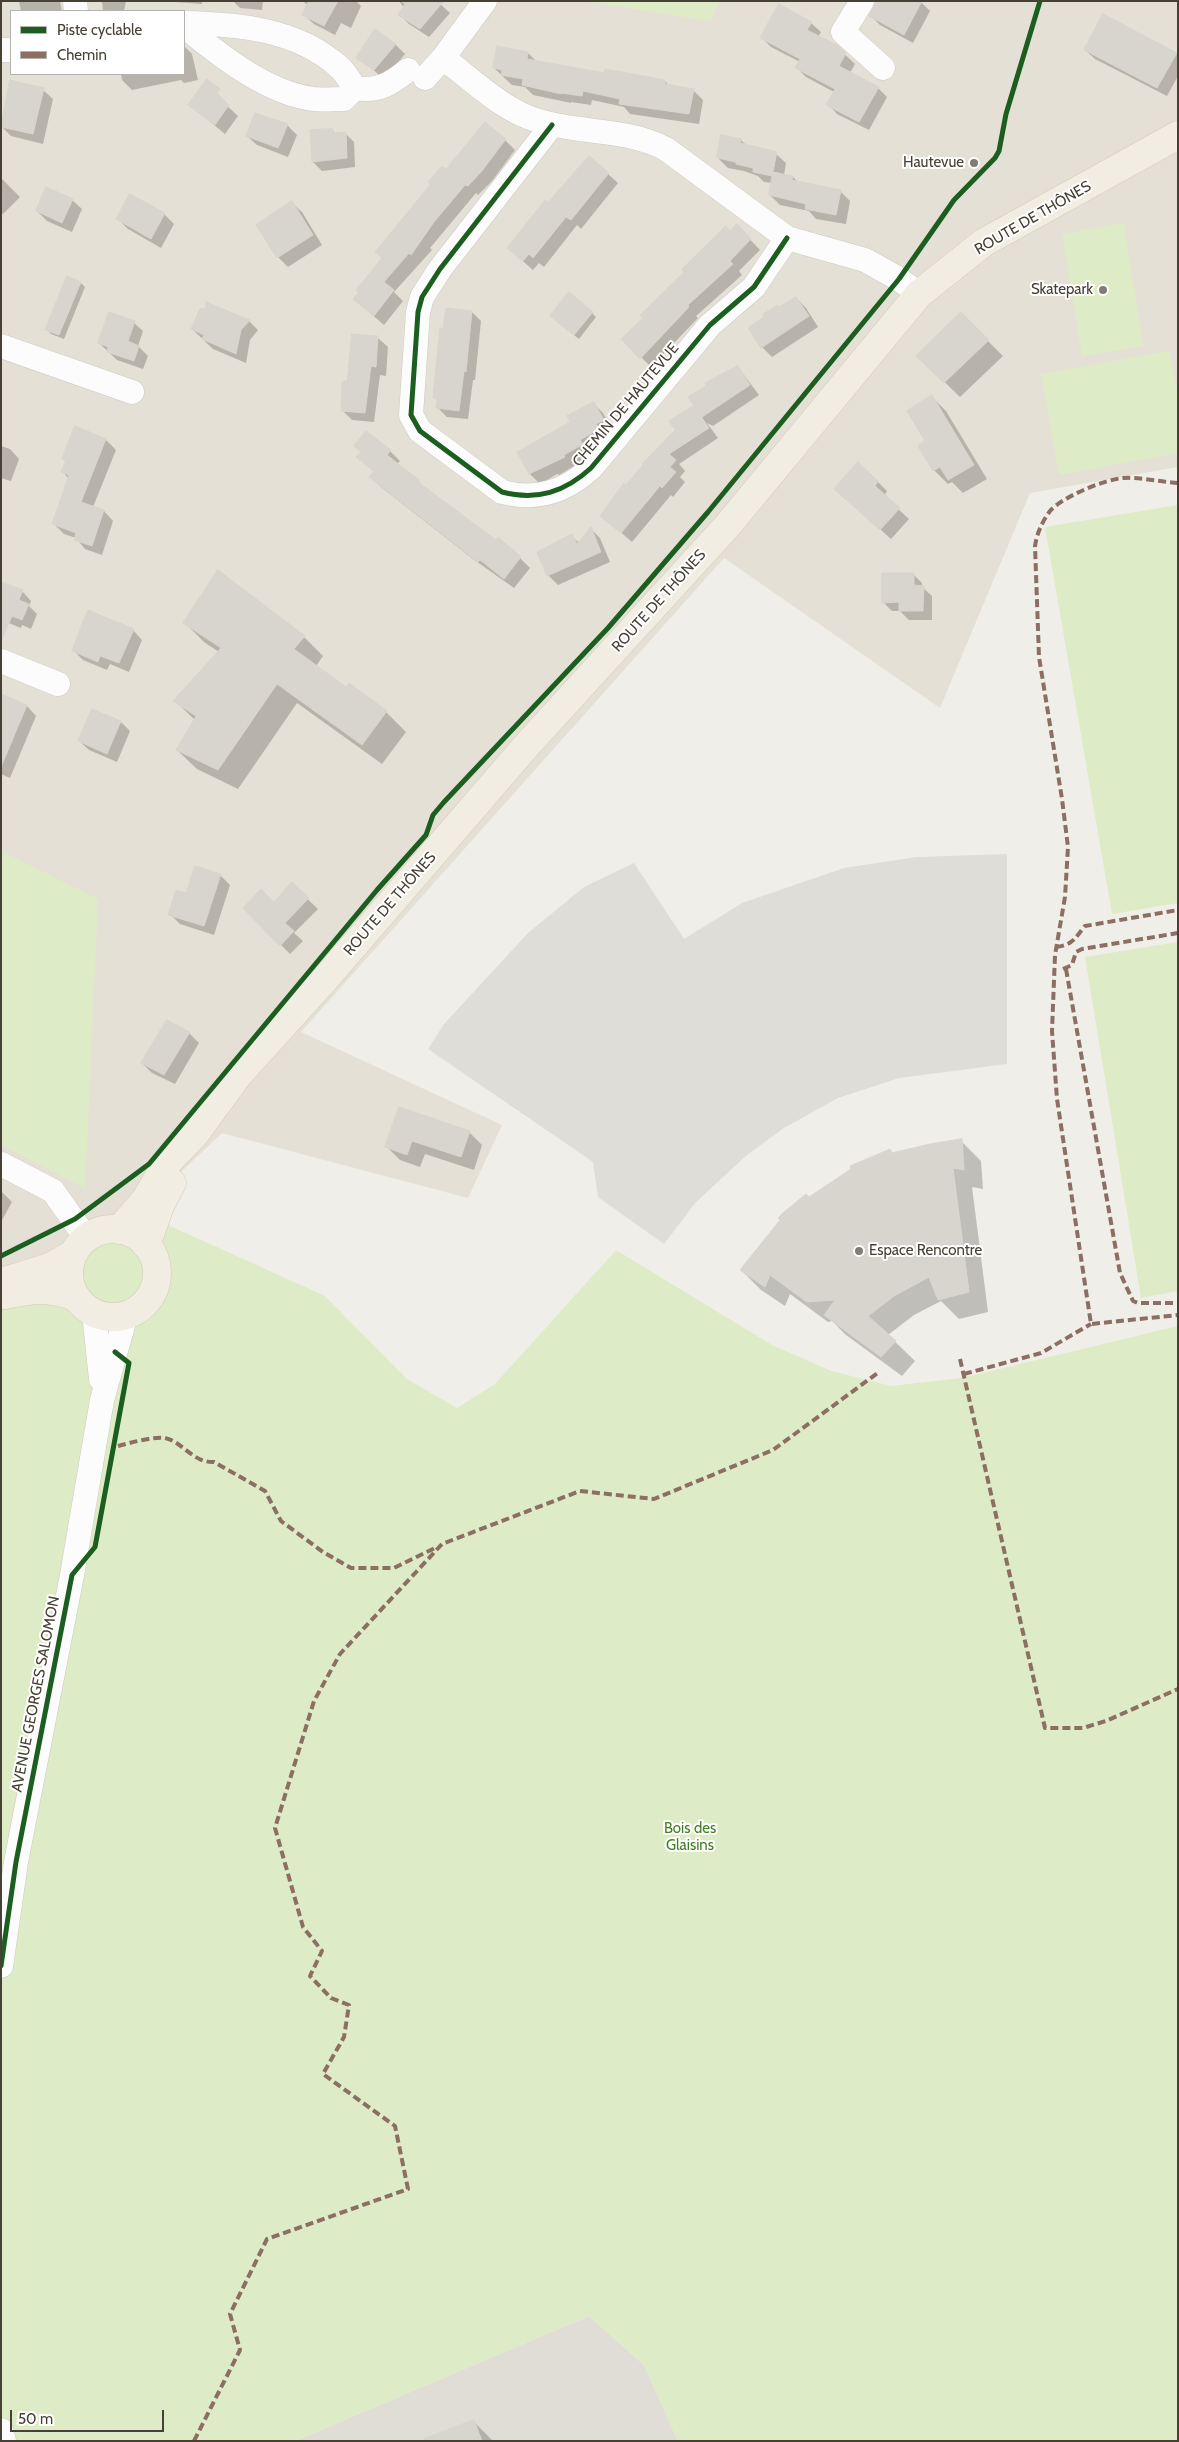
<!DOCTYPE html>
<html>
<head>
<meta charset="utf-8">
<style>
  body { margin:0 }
  #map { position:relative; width:1179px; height:2442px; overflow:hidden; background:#f0eee8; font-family:Cabin,sans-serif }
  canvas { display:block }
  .frame { position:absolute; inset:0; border:2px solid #474034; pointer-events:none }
  .legend { position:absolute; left:10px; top:10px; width:175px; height:65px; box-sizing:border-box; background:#fff; border:1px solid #b5b3ae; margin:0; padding:6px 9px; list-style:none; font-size:15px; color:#474034 }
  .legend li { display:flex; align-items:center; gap:10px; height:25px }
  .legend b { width:25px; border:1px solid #b5b3ae }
  .scale { position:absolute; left:10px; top:2410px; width:154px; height:22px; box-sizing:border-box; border:2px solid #474034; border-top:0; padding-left:6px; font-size:15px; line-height:18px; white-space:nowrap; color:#474034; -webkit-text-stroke:4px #fff; paint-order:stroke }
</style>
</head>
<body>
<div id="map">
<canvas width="1179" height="2442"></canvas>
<div class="frame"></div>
<ul class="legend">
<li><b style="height:6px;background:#1b5e20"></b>Piste cyclable</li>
<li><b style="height:6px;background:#8d6e63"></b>Chemin</li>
</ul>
<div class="scale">50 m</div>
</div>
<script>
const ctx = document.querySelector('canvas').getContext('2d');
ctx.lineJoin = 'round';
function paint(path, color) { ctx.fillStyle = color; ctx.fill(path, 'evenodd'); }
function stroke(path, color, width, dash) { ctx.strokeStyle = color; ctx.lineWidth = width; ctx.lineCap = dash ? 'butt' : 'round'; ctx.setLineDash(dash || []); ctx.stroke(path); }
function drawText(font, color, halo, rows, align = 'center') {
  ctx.font = font + ' Cabin,sans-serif'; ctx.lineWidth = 4; ctx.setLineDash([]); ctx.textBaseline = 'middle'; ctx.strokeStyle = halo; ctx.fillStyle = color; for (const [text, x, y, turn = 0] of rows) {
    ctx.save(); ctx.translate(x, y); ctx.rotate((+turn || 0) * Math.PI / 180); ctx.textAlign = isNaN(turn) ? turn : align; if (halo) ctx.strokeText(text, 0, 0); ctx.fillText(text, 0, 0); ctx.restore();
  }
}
paint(new Path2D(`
  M1 1H1178V467L1030 493 940 708 724 558 301 1032 502 1125 468 1198 222 1133 139 1212 1 1281ZM11 11H184V74H11Z`), '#e5e0d5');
paint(new Path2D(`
  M589 2316 644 2365 678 2441H295Z`), '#e0ddd6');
paint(new Path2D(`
  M584 1H721L710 21Z
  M1124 223 1143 346 1082 356 1062 234Z
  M1169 351 1178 399V453L1059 475 1041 374Z
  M1178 505V903L1112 914 1045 527Z
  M1 851 98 899 85 1188 1 1145Z
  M1178 942V1291L1141 1298 1085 957Z
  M139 1212 325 1296 407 1379 457 1408 495 1384 616 1250 772 1345 831 1371 891 1386 962 1378 1178 1326V2441H678L644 2365 589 2316 295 2441H1V1281Z`), '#ddecc6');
paint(new Path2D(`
  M1007 854V1064L899 1078 838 1098 784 1128 747 1155 696 1202 664 1244 598 1197 593 1162 428 1049 444 1024 528 933 584 887 634 863 684 939 742 903 844 868 917 857Z`), '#dfddd8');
paint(new Path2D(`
  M19 1H60L62 11H21Z
  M102 1H126L124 11H103Z
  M161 1H202V4Z
  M233 1H263L262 10 240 8Z
  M303 1H356L361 6 351 28 341 23 335 35 314 24 304 15 308 6Z
  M437 1 450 13 429 37 409 24 400 15 404 8 399 1Z
  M921 2 930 11 913 43 880 25 871 16Z
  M811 23 821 32 818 37 836 46 855 64 850 73 878 88 887 97 869 130 837 114 828 104 834 92 806 77 797 68 800 62 771 47 762 38Z
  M395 44 405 54 384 79 358 57Z
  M184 46 192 54 198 80 184 83 181 80 132 90 122 80 121 74H184Z
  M1085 50 1176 54 1178 56V76L1167 96 1095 59Z
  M528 53 536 61 605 74 665 81 669 86 693 90 703 100 699 124 630 114 624 107 592 100 591 105 571 102V103L533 95 525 87 512 85 494 68Z
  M11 81 43 90 53 99 43 144 11 136 1 126Z
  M204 85 238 116 225 134 190 105Z
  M287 125 297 135 288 157 257 145 247 136Z
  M333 131 336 134 345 133 354 142 355 167 322 171 313 162Z
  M505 140 515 150 492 181 478 195 476 193 430 248 432 250 394 292 403 301 384 325 354 299 446 171Z
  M741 140 746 145 776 154 786 163 784 175 793 177 798 182 840 191 850 201 846 224 816 219 809 211 780 205 770 195 772 183 764 182 758 176 744 171 728 168 718 158Z
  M608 174 618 183 581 229 577 225 544 267 539 263 533 270 508 248 548 203Z
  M1 178 20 197 3 214 1 212Z
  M72 200 82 209 72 232 47 221 37 211Z
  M292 203 302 212 322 245 288 267 278 257Z
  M164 214 174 224 161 248 128 229 118 219Z
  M737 226 760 250 739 271 742 275 696 316 698 318 651 367 623 339Z
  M81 283 85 287 64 339 51 334 47 329Z
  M796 298 806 308 818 327 772 357 762 347Z
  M472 312 481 321 475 380H473L468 419 447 417 438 408V401L435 398Z
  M592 313 596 317 579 339 556 321Z
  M961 314 1003 356 960 397 918 356Z
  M249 321 258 330 250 340 246 363 213 349 192 329Z
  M134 323 143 331 138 346 148 356 143 369 117 360 99 343Z
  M378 338 388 347 386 376 380 375 374 422 352 420 342 410 348 383Z
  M738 367 759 395 713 426 707 423 718 438 679 464 685 471 680 477 685 482 673 497 671 495 632 542 602 516 694 408 699 411 690 397 720 376Z
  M932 397 946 411 987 479 963 493 952 482 948 484 934 470Z
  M593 403 603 413 613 430 608 439 589 450 592 455 559 475 557 474 540 484 530 474 518 452 572 422Z
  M76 428 106 440 116 450 93 507 104 511 113 521 102 555 85 549 76 538 64 534 54 524 69 479 63 472 66 462 63 459Z
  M1 446 10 449 19 459 11 481 1 478Z
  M390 451 400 461 397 464 428 490 520 558 530 568 514 588 473 559 381 487 371 477 375 472 358 457Z
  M878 482 887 491 884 496 909 519 891 539 846 498Z
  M591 529 600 538 610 562 558 585 548 575 572 536 579 543Z
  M913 574 922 583V587L932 596V620H909L900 611H892L883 602Z
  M22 591 31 601 29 606 37 614 31 629 22 625 21 628 1 620Z
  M184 622 304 637 323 656 316 666 346 689 349 685 386 712 406 732 382 764 297 703 238 789 197 769 177 750 195 720 175 701 219 652 204 642Z
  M133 630 142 640 129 672 110 664 107 670 83 660 74 651Z
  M1 696 27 706 36 716 10 778 1 774Z
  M92 710 121 722 130 731 117 762 89 750 79 741Z
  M220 875 230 885 214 935 180 924 170 914 187 895Z
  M292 884 318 909 294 933 303 941 290 954 245 908 274 903Z
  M189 1033 199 1043 175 1084 152 1073 142 1063 152 1045 154 1046Z
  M400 1108 469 1132 482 1145 474 1170 425 1154 420 1167 400 1160 387 1147Z
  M961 1141 981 1161 983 1189 972 1187 988 1312 959 1319 941 1301 914 1315 888 1335 915 1361 902 1376 846 1335 832 1321 828 1322 790 1294 785 1306 761 1290 741 1270 809 1198 890 1151 893 1154Z
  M1 1191 12 1202 1 1222Z
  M474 2422 493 2441H423Z`), '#0003');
const building = new Path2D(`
  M309 1H338L324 26 302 15Z
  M401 1H444L420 29 398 15 405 4Z
  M877 1H922L904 35 869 16Z
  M779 4 812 22 807 30 837 45 846 53 839 66 879 87 859 122 826 105 835 89 795 68 800 59 760 38Z
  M1103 14 1177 53 1157 88 1084 50Z
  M375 29 396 44 374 70 356 58Z
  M497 46 528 52 527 59 604 73 605 69 665 80V84L694 89 689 114 619 104 620 99 583 91 582 96 561 93V94L522 85 523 79 501 75 502 70 493 68Z
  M207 79 220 89 217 93 229 105 215 125 188 105Z
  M10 80 44 88 33 134 1 127Z
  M255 113 288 124 278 148 246 136Z
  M485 122 506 139 482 171 468 186 465 185 434 222 411 255 409 253 384 282 394 290 374 316 353 299 359 292 356 290 382 258 375 252 431 184 428 182 442 166 446 169Z
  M333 129V133L346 132 347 158 312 162 310 130Z
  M721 135 742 139 740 143 777 152 772 176 753 172V168L736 164V162L717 158Z
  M589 156 609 173 571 220 566 217 533 258 529 254 523 261 507 248 545 200 548 202Z
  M773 172 793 176 792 180 841 190 836 215 805 209 806 204 769 195Z
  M46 187 73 199 62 223 36 211Z
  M130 194 165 213 151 239 116 219Z
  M292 201 313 235 277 258 256 225Z
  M737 224 751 239 730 261 733 264 688 305 689 307 640 359 621 339 643 318 640 315 684 272 682 269 726 226 730 231Z
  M67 276 81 282 59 335 45 330Z
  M569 292 593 312 574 335 550 316Z
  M796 297 809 316 761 348 748 328 764 317 763 314 770 310 778 305 779 307Z
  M206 302 250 320 241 330 236 354 202 339 204 335 191 329 200 309 206 308Z
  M446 308 472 311 466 372 464 371 459 411 436 408 437 399 433 398 440 328H443Z
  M109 312 135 321 128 341 139 346 134 361 107 352 108 347 98 343Z
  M961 312 989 340 944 383 916 356Z
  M352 334 378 336 376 367 371 366 365 413 341 411 342 381H347Z
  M738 366 750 385 702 417 688 397 706 386 705 383Z
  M932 395 974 465 948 480 940 467 933 471 918 446 925 441 907 411Z
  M594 402 604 420 596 424 599 429 580 440 583 444 564 455 565 457 529 474 517 452 570 422 567 416Z
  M694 406 709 428 669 454 676 460 670 467 676 472 662 488 660 486 621 533 600 516 624 483 626 485 643 465 642 464 675 430 669 421Z
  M75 426 106 439 81 502 104 510 92 546 74 540 76 533 52 524 69 475 61 472 66 461 62 459Z
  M366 431 391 450 387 455 419 480 418 482 496 540 498 537 521 557 504 579 480 560 478 562 369 477 374 471 356 457 361 452 354 446Z
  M858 462 878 481 875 486 900 508 880 530 834 489Z
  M591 527 601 552 547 576 537 552 572 534 577 544Z
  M218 570 305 636 294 649 346 687 349 683 387 711 362 745 277 684 218 770 176 750 196 716 173 701 221 648 183 623Z
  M882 573H914V585L924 586 923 611H899V602L882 603Z
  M1 582 23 590 19 600 29 604 22 620 12 616 1 641Z
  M88 610 134 629 119 663 100 656 98 662 72 651Z
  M1 694 27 705 1 767Z
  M92 709 121 721 107 754 78 741Z
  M195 866 221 874 204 926 168 915 176 890 186 893Z
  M292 882 309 898 285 923 294 931 280 946 243 908 261 889 274 902Z
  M167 1020 190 1032 164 1075 141 1063Z
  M399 1107 470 1131 461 1157 412 1141 407 1155 385 1147Z
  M962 1139 964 1170 953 1168 969 1292 938 1300 929 1277 894 1296 868 1316 896 1341 881 1357 824 1315 835 1300 807 1302 770 1275 765 1287 740 1270 780 1220 778 1218 784 1212 806 1194 809 1197 851 1169 850 1166 890 1149 892 1153 930 1144Z
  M474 2420 482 2441H424V2439Z`);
paint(building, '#d8d5cf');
stroke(building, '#d9d5ce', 1);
const minor = new Path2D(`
  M75 1 76 11
  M862 1 843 32 883 68
  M184 23C238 24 297 29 339 67 345 72 350 81 355 88L344 99C334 99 323 100 313 99 267 93 219 55 184 26
  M1 50H11
  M443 58C473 80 503 111 539 121 582 134 626 128 666 149L787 238 865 260 899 279 919 294
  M425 78 443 58 485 1
  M355 88C378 92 391 84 408 70
  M552 125 440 269 422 297 418 312 411 415 420 431 502 492C537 501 565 492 591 468L710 325 754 287 787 238
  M1 346 132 392
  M1 661 58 684
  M1 1164 53 1191 86 1238
  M94 1313 101 1379
  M1 1966 16 1862 72 1575 102 1400 126 1315
  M1 2430 4 2441`);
const major = new Path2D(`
  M69 1273a44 44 0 1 1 88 0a44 44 0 1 1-88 0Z
  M119 1230 146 1199 166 1164 195 1134 239 1074 325 979 527 745 728 525 919 294 983 243 1178 135
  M146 1245 160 1206 172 1183
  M1 1282 50 1267 73 1254
  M5 1295C33 1289 48 1287 75 1297`);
stroke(minor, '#cdcac4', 25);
stroke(major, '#d4cab4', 29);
stroke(minor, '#fdfcfc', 24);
stroke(major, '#f1ede3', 28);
stroke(new Path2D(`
  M1178 483C1160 482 1141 477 1124 478 1105 479 1062 497 1050 511 1042 522 1037 533 1035 546L1039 657 1062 799 1068 847 1065 897 1055 955 1052 1031 1057 1099 1091 1324 1178 1315
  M1056 947C1073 945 1075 938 1085 926L1178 910
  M1063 969 1072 965 1076 952 1082 949 1178 933
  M1066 969 1120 1273 1133 1301 1138 1303H1178
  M960 1359 1045 1728H1083L1106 1721 1178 1689
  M964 1374 1041 1353 1091 1324
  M118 1446C130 1443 154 1436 165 1438 183 1442 193 1463 214 1462L265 1491 281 1521 323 1552 351 1568H394L435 1548
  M194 2441 240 2350 230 2314 267 2239 408 2189 395 2126 323 2074 344 2037 349 2005 331 1998 310 1976 322 1951 303 1927 275 1828 314 1701 340 1654 442 1544 580 1491 654 1499 773 1450 879 1372`), '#8d6e63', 4, [8, 4]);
stroke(new Path2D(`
  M552 125 440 269 422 297 418 312 411 415 420 431 502 492C537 501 565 492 591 468L710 325 754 287 787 238
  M1 1256 75 1219 149 1164 377 890 426 835 433 815 444 802 608 628 708 512 899 279 954 200 995 158 999 151 1006 114 1040 1
  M1 1966 16 1862 72 1575 95 1547 129 1363 115 1352`), '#1b5e20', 5);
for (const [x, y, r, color] of [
  [974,163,5,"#827d73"],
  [1103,290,5,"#827d73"],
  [859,1251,5,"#827d73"]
]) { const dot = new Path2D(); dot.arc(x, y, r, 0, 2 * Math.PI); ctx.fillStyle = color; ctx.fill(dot); stroke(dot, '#fff', 2); }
drawText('15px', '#474034', '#fff', [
  ["Hautevue",964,163],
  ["Skatepark",1093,290],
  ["Espace Rencontre",869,1251,"left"]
], 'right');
drawText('15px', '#474034', '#fff', [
  ["ROUTE DE THÔNES",1033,218,-30],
  ["CHEMIN DE HAUTEVUE",626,405,-50],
  ["ROUTE DE THÔNES",659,601,-48],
  ["ROUTE DE THÔNES",390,904,-49],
  ["AVENUE GEORGES SALOMON",36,1694,-79]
]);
drawText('15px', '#457d23', '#fff', [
  ["Bois des",690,1829],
  ["Glaisins",690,1846]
]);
</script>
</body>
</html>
